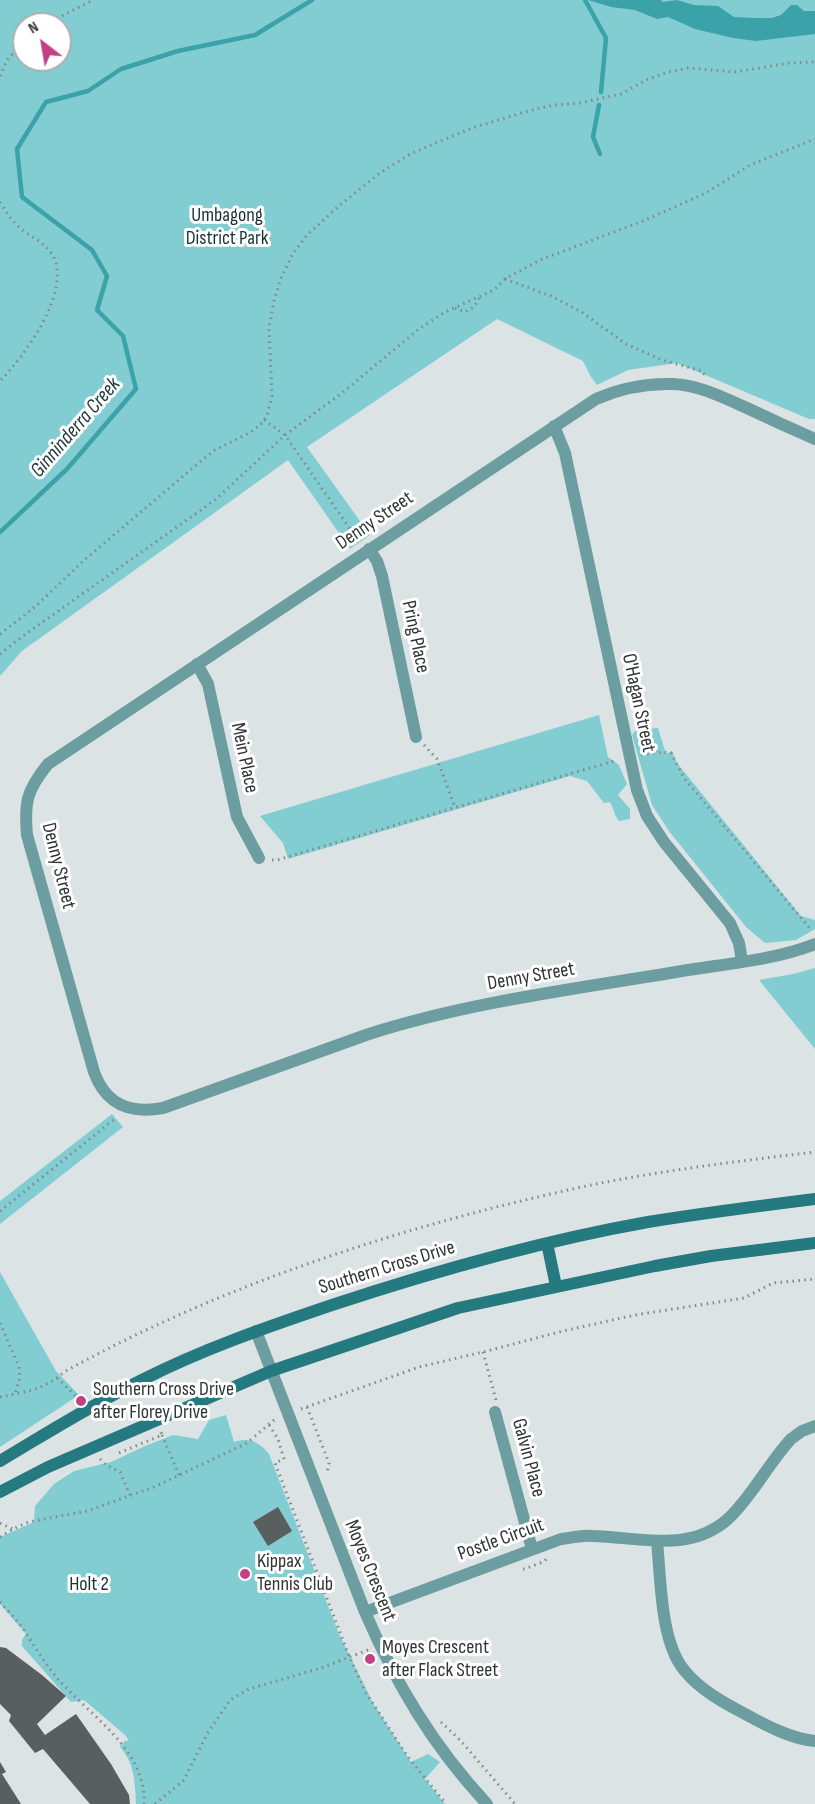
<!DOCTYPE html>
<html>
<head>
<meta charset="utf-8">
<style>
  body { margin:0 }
  #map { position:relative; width:815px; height:1804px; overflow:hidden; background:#dce3e4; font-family:"Sofia Sans Condensed",sans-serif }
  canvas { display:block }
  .north { position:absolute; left:12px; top:12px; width:60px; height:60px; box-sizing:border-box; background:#fff; border:2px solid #adaeae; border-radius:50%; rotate:329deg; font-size:16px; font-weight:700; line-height:24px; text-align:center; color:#313434 }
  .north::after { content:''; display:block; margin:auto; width:21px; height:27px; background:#c34085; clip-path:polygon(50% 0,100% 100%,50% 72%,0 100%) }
</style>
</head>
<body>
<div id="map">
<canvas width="815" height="1804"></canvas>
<div class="north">N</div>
</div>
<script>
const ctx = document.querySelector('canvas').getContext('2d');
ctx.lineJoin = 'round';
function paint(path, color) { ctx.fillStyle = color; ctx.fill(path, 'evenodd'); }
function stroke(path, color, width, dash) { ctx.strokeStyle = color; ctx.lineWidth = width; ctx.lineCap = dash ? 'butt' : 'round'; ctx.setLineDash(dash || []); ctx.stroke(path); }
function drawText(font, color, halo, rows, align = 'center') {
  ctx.font = font + ' "Sofia Sans Condensed",sans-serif'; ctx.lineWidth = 6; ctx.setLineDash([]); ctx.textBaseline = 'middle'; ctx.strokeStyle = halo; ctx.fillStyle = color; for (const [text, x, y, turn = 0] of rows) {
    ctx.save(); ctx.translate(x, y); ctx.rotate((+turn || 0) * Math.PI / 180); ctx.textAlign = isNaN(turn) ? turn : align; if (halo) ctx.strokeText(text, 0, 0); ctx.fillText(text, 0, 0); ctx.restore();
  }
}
paint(new Path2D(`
  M0 0H815V419H809L677 363 628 370 597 385 591 377 583 361 497 319 307 447 370 535 350 549 288 460 22 651 0 676ZM24 24H60V60H24Z
  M599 715 608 757 619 765 627 784 618 795 630 809V819L619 821C614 815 614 809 610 802L604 803 587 781 570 776 288 859 283 843 260 816Z
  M658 728 666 754 672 751 677 763 801 916 815 920V929L796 940 765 943 746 927 669 831 652 805 632 735 636 730Z
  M815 968V1049L759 980 793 974Z
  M112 1114 123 1127 0 1224V1201Z
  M0 1272 56 1371 79 1395 0 1447Z
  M226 1415 234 1442C250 1437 259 1442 269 1454L339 1634 373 1703 411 1762 428 1754 440 1762 425 1779 445 1804H136C135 1783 135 1764 120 1747L125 1741 129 1740 125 1735 84 1700 71 1702 22 1646V1640L26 1634 0 1604V1537L34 1522 35 1506 54 1484 74 1471 111 1462 145 1446 173 1435 198 1439 209 1420Z`), '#81cdd2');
paint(new Path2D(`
  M588 0H661L663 2 677 0 694 5 718 6 734 17 754 18H772L781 15 791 5H797L804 11H815V34L756 41 733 38 695 29 668 17 657 19 635 10 611 7Z`), '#3ca2a9');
stroke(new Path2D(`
  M585 0 606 38 601 92
  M599 105 593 137 600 154
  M0 532 67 469 136 389 123 336 97 310 107 276 92 250 22 197 17 149 46 102 88 91 121 69 178 51 255 35 312 0`), '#3ca2a9', 4.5);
paint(new Path2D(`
  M278 1507 292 1531 268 1546 253 1522Z
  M0 1647 6 1648 42 1675 66 1696 37 1724 45 1735 76 1714 111 1764 129 1795 130 1804H90L43 1749 35 1753 9 1721 11 1715 0 1704Z
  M0 1762 6 1772 2 1774 21 1804H0Z`), '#595f5f');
stroke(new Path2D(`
  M46 24 93 0
  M0 76 7 60 24 41
  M0 202C6 212 12 221 20 228 31 237 44 242 52 254 74 289 24 357 0 381
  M505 279 551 296 580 311 626 344 662 360 702 371 706 377
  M455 308 465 312 474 307 480 297
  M264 420 285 435 359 542
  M0 634 36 606 82 562 201 461 215 450 251 432 261 424 267 416 272 396 269 327 274 301 281 278 292 255 307 235 340 205 380 173 412 153 472 128 528 111 554 105 580 103 621 94 646 80 668 72 688 68 735 72 790 63 815 62
  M0 654 23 636 215 500 285 435 342 393 419 329 445 312 494 290 505 279 540 260 643 221 706 193 750 165 815 139
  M424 745 437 759 455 807
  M641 755 663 752 671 753 684 778 812 931
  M272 860H277L617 760
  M0 1211 116 1118
  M0 1323 19 1367 20 1378 15 1394
  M483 1352 496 1400
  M57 1378 80 1400
  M0 1397C27 1391 42 1391 64 1372 227 1282 409 1224 591 1185 665 1170 740 1161 815 1152
  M307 1407 329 1463 327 1473
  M301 1409 419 1367 483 1352 563 1331 635 1315 744 1298 773 1283 815 1279
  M269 1425 278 1439 284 1459 275 1463 349 1656 366 1693 408 1757 446 1804
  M162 1435 179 1475
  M119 1453 162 1435 161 1432
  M100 1459 106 1465 120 1472 130 1495
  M0 1523 13 1529
  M0 1537 13 1529 29 1522 87 1511 154 1487 247 1443 275 1419
  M523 1569H525L545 1561 546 1559
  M370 1583 375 1590 380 1592
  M0 1602C8 1611 17 1620 24 1630 35 1647 45 1664 58 1679 90 1716 147 1750 144 1804
  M441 1722 460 1740 515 1804
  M155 1804 184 1780 207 1734 230 1700 249 1689 321 1668 368 1650`), '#838888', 3, [1.5, 4.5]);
stroke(new Path2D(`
  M554 426 565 453 637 790 647 816 664 842 730 923 739 943 742 961
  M815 439C792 429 770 419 747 408 724 398 699 385 673 384 645 383 621 388 596 399L48 764C27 790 24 802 27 835L94 1072C106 1105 130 1114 163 1108L366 1035C468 1002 576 989 682 971 724 964 775 960 815 944
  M369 549 377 561 382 576 416 737
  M197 664 208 684 237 817 259 858
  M256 1331 365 1612C396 1684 433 1746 487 1804
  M495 1412 532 1549
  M657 1542C661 1579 660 1640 684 1670 700 1690 724 1703 747 1715 767 1726 792 1739 815 1741
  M365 1612 561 1539C571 1538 582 1535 593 1536 639 1537 690 1554 729 1518 753 1495 768 1464 791 1439L802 1431 815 1426`), '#6c9da0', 12);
stroke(new Path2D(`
  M547 1243 556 1286
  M0 1461C47 1433 93 1404 142 1380 203 1349 267 1327 332 1305 435 1271 541 1241 648 1222 704 1213 759 1206 815 1199
  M0 1492 48 1467 271 1371 458 1308 655 1266 711 1256 815 1243`), '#257a80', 12);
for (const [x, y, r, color] of [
  [81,1401,6,"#c34085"],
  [245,1574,6,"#c34085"],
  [370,1659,6,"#c34085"]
]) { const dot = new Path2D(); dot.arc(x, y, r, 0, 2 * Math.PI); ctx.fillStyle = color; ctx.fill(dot); stroke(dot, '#fff', 2); }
drawText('20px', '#1a3132', '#fff', [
  ["Umbagong",227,216],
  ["District Park",227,239],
  ["Holt 2",89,1585]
]);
drawText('20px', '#313434', '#fff', [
  ["Denny Street",375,521,-34],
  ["Pring Place",415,637,78],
  ["O'Hagan Street",638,703,78],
  ["Mein Place",244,758,78],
  ["Denny Street",58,866,76],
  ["Denny Street",531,977,-10],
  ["Southern Cross Drive",387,1268,-17],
  ["Galvin Place",528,1458,75],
  ["Postle Circuit",501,1540,-20],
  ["Moyes Crescent",370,1571,68]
]);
drawText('20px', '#313434', '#fff', [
  ["Southern Cross Drive",93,1390],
  ["after Florey Drive",93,1413],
  ["Kippax",257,1562],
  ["Tennis Club",257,1585],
  ["Moyes Crescent",382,1648],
  ["after Flack Street",382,1671]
], 'left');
drawText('italic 21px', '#223a3b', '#fff', [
  ["Ginninderra Creek",76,428,-49]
]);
</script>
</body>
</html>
